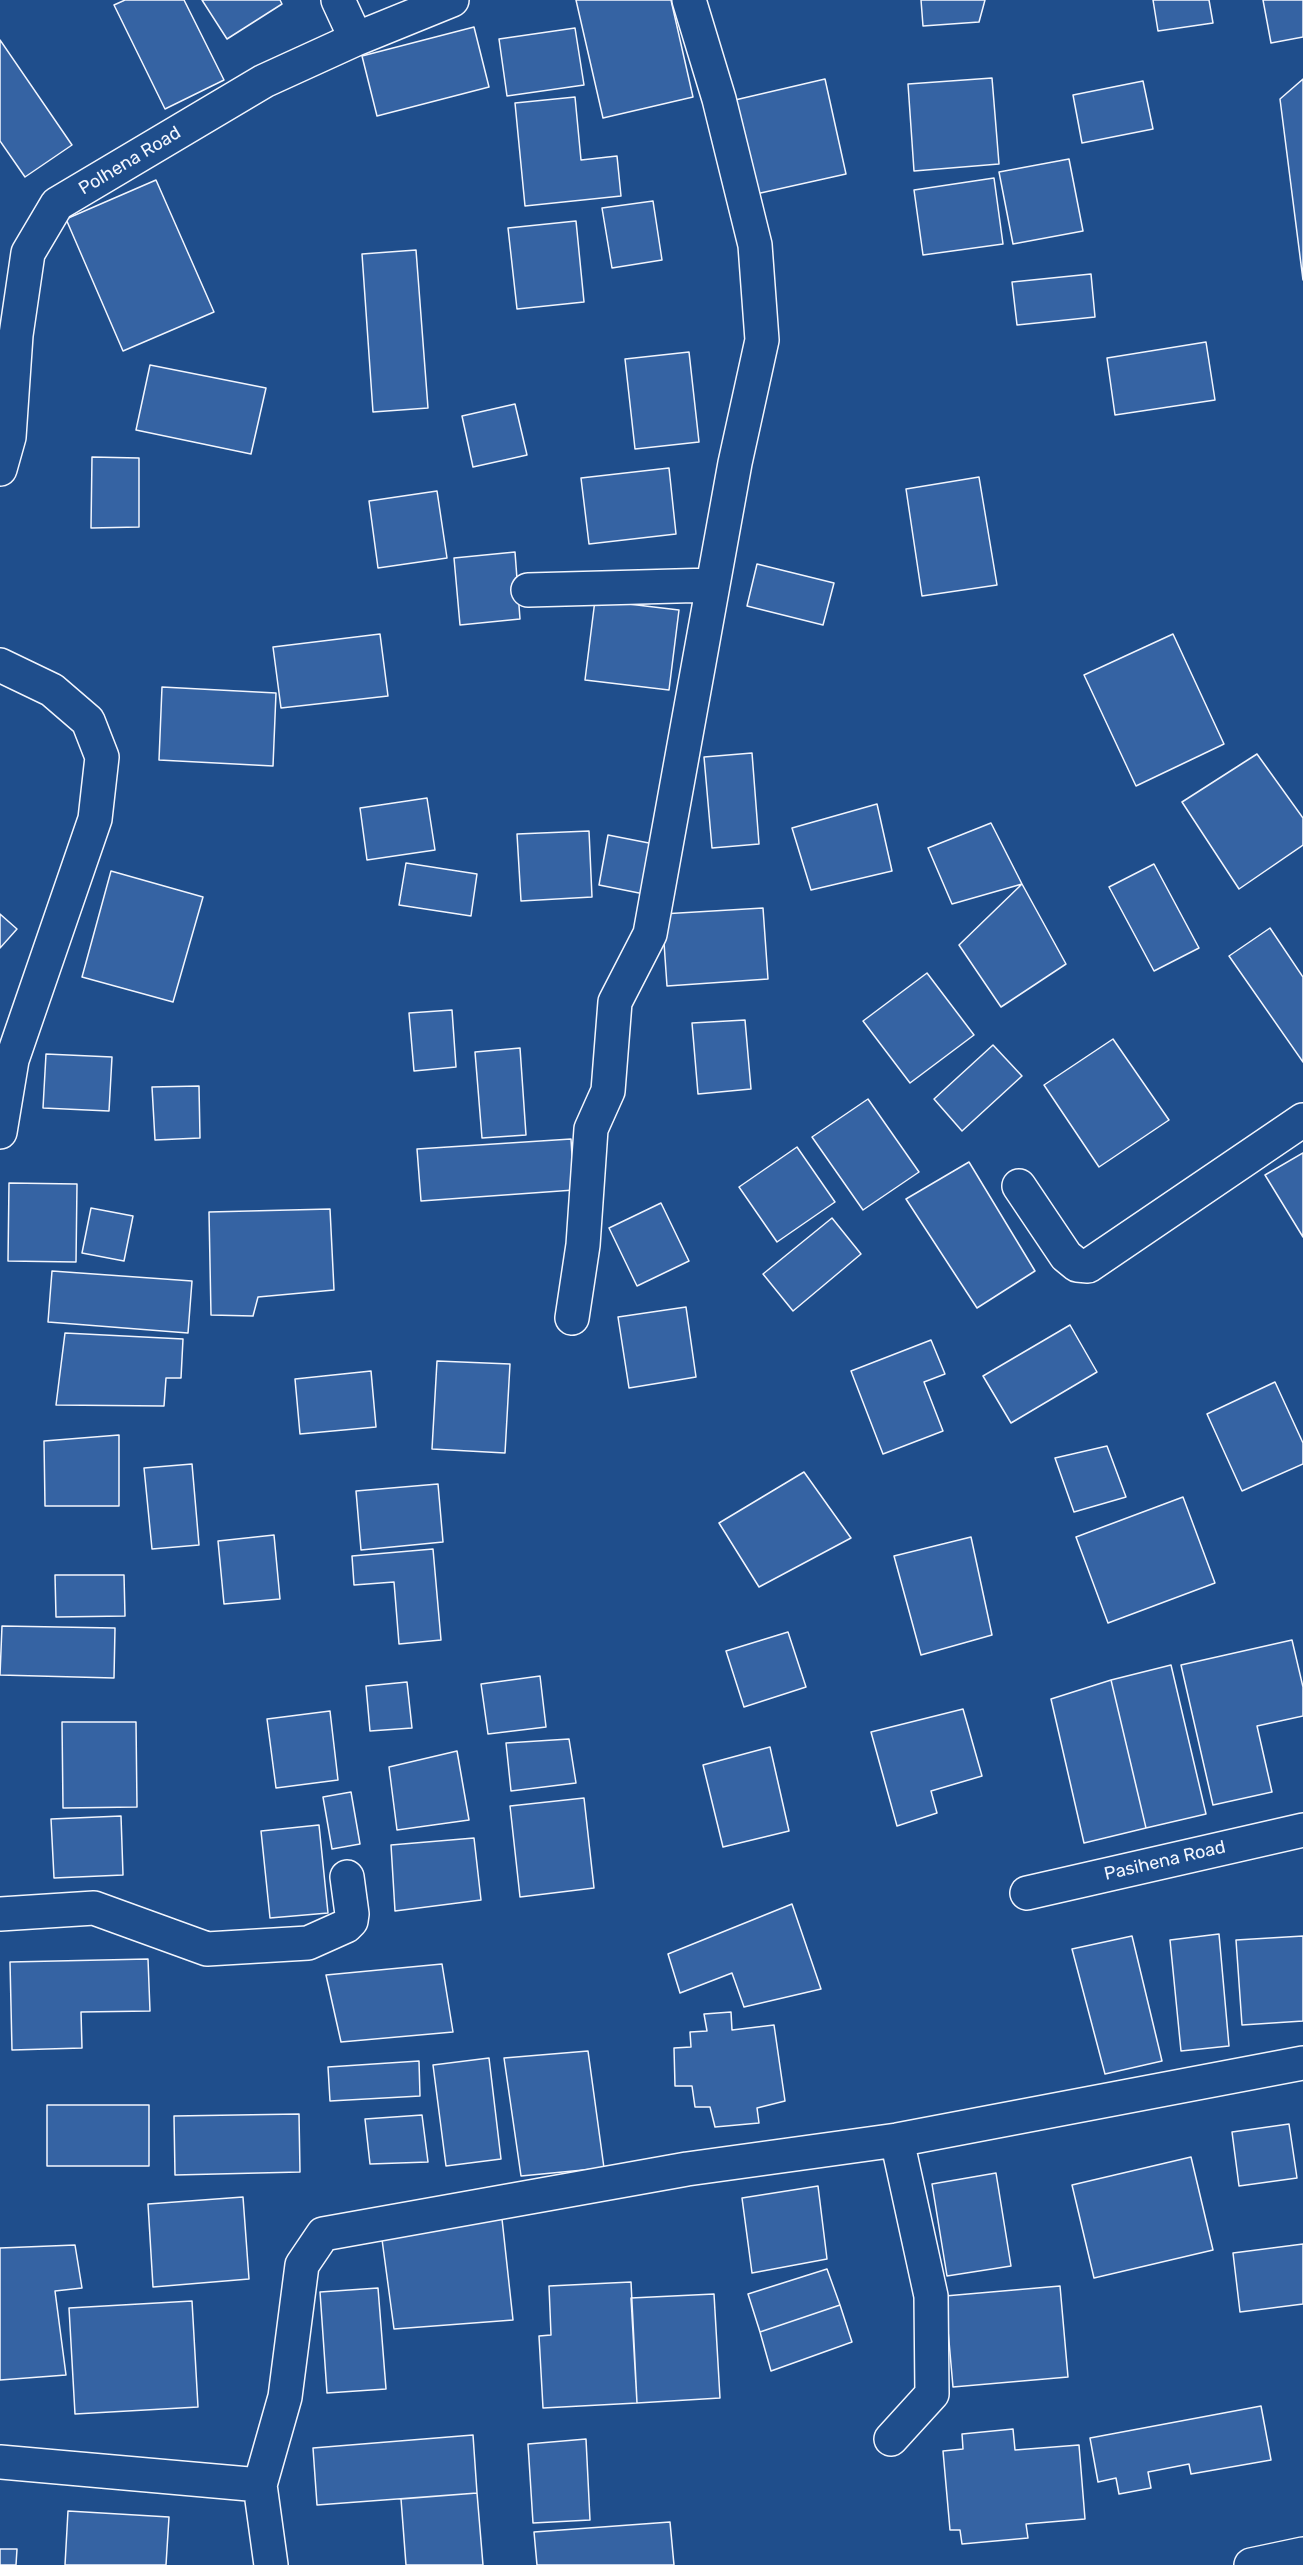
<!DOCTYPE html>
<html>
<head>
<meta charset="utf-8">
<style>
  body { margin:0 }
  canvas { display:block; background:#1f4e8c }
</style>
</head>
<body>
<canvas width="1303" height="2565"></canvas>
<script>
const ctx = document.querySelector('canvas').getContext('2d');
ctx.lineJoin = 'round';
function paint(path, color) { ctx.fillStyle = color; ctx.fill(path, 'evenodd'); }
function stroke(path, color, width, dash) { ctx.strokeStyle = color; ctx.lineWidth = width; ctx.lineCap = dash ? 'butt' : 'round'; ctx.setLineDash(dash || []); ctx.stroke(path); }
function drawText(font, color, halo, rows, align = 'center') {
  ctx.font = font + ' Rubik,sans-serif'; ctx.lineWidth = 4.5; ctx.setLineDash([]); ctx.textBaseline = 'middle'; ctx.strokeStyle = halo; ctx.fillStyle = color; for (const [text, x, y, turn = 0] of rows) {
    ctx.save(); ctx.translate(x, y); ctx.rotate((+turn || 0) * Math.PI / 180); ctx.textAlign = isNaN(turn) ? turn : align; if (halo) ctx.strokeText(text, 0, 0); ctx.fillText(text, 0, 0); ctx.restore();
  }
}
const building = new Path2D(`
  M125 0H184L224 80 165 109 114 5Z
  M202 0H280L282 4 227 39Z
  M576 0H671L693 97 603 118Z
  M921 0H985L979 22 923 26Z
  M1153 0H1209L1213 23 1158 31Z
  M1263 0H1303V37L1271 43Z
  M474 27 489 87 377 116 362 56Z
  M575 28 584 85 507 96 499 39Z
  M0 40 72 145 25 177 0 141Z
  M992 78 999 164 914 171 908 84Z
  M825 79 846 174 756 194 735 100Z
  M1303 79V280L1280 99Z
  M1143 81 1153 129 1082 143 1073 95Z
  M575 97 581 160 617 156 621 196 525 206 515 103Z
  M1069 159 1083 231 1013 244 999 172Z
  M994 178 1003 244 923 255 914 190Z
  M156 180 214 312 123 351 66 219Z
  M653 201 662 260 612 268 602 208Z
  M576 221 584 302 517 309 508 228Z
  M416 250 428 408 373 412 362 254Z
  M1091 274 1095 317 1017 325 1012 282Z
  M1206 342 1215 400 1115 415 1107 358Z
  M689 352 699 442 635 449 625 359Z
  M150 365 266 388 251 454 136 430Z
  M515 404 527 455 473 467 462 416Z
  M92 457 139 458V527L91 528Z
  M669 468 676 534 589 544 581 478Z
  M979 477 997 585 922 596 906 489Z
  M437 491 447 558 378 568 369 501Z
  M515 552 520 619 460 625 454 558Z
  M757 564 834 583 823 625 747 606Z
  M595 600 679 610 669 690 585 680Z
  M380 634 388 696 281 708 273 647Z
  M1173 634 1224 744 1136 786 1084 675Z
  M162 687 276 693 273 766 159 760Z
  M752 753 759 844 712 848 704 757Z
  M1257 754 1303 818V845L1239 889 1182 802Z
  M427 798 435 850 367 860 360 808Z
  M877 804 892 871 811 890 792 828Z
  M991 823 1022 884 952 904 928 848Z
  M589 831 592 897 521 901 517 834Z
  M608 835 654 844 644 894 599 885Z
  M406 863 477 874 471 916 399 905Z
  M1154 864 1199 948 1154 971 1109 887Z
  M111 871 203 897 173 1002 82 977Z
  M1022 884 1066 964 1001 1007 959 945Z
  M763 908 768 979 667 986 662 914Z
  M0 914 17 929 0 948Z
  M1270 928 1303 977V1062L1229 956Z
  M927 973 974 1035 910 1083 863 1021Z
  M452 1010 456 1067 414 1071 409 1013Z
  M745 1020 751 1089 698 1094 692 1023Z
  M1113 1039 1169 1120 1099 1167 1044 1085Z
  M993 1045 1022 1076 962 1131 934 1099Z
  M520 1048 526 1135 482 1138 475 1052Z
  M46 1054 112 1057 109 1111 43 1108Z
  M199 1086 200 1138 155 1140 152 1087Z
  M868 1099 919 1172 863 1210 812 1137Z
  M571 1139 574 1190 421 1201 417 1149Z
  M797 1147 835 1202 777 1242 739 1187Z
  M1303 1153V1237L1265 1175Z
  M969 1162 1035 1271 977 1308 906 1199Z
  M9 1183 77 1184 76 1262 8 1261Z
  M661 1203 689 1261 637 1286 609 1228Z
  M91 1208 133 1216 124 1261 82 1253Z
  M330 1209 334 1290 258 1297 253 1316 211 1315 209 1212Z
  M832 1218 861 1254 793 1311 763 1274Z
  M52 1271 192 1281 188 1333 48 1322Z
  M686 1307 696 1377 629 1388 618 1317Z
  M1070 1325 1097 1372 1011 1423 983 1376Z
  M65 1333 183 1339 181 1378H166L164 1406 56 1405Z
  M931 1340 945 1374 924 1382 943 1431 883 1454 851 1371Z
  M437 1361 510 1364 505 1453 432 1449Z
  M371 1371 376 1427 300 1434 295 1379Z
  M1275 1382 1303 1443V1464L1242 1491 1207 1414Z
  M119 1435V1506H45L44 1441Z
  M1107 1446 1126 1497 1074 1512 1055 1458Z
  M192 1464 199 1545 152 1549 144 1468Z
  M804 1472 851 1538 759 1587 719 1523Z
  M438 1484 443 1542 361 1550 356 1491Z
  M1183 1497 1215 1583 1108 1623 1076 1537Z
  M274 1535 280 1599 224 1604 218 1541Z
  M971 1537 992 1635 921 1655 894 1556Z
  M433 1549 441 1640 399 1644 394 1582 354 1585 352 1556Z
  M55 1575H124L125 1616 56 1617Z
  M2 1626 115 1628 114 1678 0 1675Z
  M788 1632 806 1687 744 1707 726 1651Z
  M1292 1640 1303 1687V1716L1257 1726 1272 1792 1213 1805 1181 1665Z
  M1171 1665 1206 1814 1146 1828 1111 1680Z
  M540 1676 546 1727 488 1734 481 1684Z
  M1111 1680 1146 1828 1084 1843 1051 1699Z
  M407 1682 412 1728 370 1731 366 1686Z
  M963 1709 982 1776 931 1791 937 1813 897 1826 871 1732Z
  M330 1711 338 1780 276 1788 267 1719Z
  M62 1722H136L137 1807 63 1808Z
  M569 1739 576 1783 511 1791 506 1743Z
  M770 1747 789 1831 723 1847 703 1765Z
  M457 1751 469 1820 397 1830 389 1767Z
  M351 1792 360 1844 332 1849 323 1797Z
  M584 1798 594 1888 520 1897 510 1806Z
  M121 1816 123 1875 54 1878 51 1819Z
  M319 1825 328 1913 270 1918 261 1831Z
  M474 1838 481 1900 395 1911 391 1845Z
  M792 1904 821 1989 744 2007 732 1973 680 1993 668 1954Z
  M1219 1934 1229 2046 1181 2051 1170 1940Z
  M1132 1936 1162 2061 1105 2074 1072 1949Z
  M1303 1936V2021L1242 2025 1236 1940Z
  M148 1959 150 2011 81 2012 82 2048 12 2050 10 1962Z
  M442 1964 453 2032 341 2042 326 1975Z
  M731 2012 732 2030 774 2025 785 2101 757 2108 759 2123 715 2127 710 2107H695L692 2086H675L674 2048 691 2047 690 2032 707 2031 704 2014Z
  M588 2051 604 2168 521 2176 504 2058Z
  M489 2058 501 2159 446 2166 433 2065Z
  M419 2061 420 2096 330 2101 328 2067Z
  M47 2105H149V2166H47Z
  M299 2114 300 2172 175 2175 174 2116Z
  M422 2115 428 2162 370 2164 365 2119Z
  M1289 2124 1297 2178 1239 2186 1232 2132Z
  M1191 2157 1213 2250 1094 2278 1072 2185Z
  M996 2173 1011 2266 947 2276 932 2184Z
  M818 2186 827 2259 752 2273 742 2198Z
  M243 2197 249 2279 153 2287 148 2204Z
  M502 2219 513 2320 394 2329 381 2232Z
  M1303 2244V2304L1240 2312 1233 2253Z
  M75 2245 82 2288 55 2291 66 2375 0 2380V2248Z
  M827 2269 840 2305 760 2332 748 2294Z
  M631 2282 637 2403 543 2408 539 2336 551 2335 549 2286Z
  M1060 2286 1068 2377 953 2387 945 2296Z
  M378 2288 386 2389 327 2393 320 2292Z
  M714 2294 720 2398 637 2403 631 2298Z
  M192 2301 198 2407 75 2414 69 2308Z
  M840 2305 852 2342 771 2371 760 2332Z
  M1261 2406 1271 2460 1191 2474 1189 2464 1148 2472 1151 2488 1119 2494 1116 2478 1098 2482 1090 2438Z
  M1013 2429 1015 2450 1079 2445 1085 2519 1026 2524 1028 2538 962 2544 960 2530H950L943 2451 963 2449 962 2434Z
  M473 2435 477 2493 317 2505 313 2448Z
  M586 2439 590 2520 533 2523 528 2444Z
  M477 2493 483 2565H406L401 2499Z
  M68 2511 169 2517 166 2565H65Z
  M670 2522 674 2565H537L534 2532Z
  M0 2549H17L16 2565H0Z`);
paint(building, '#3563a3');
stroke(building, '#f2f6ff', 1.5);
const minor = new Path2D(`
  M338 0 356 39
  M0 469 9 437 16 335 28 253 57 204 264 81 356 39 452 0
  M528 590 713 585
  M0 665 52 690 88 721 102 757 95 819 12 1060 0 1132
  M1019 1186 1066 1256 1077 1265 1088 1266 1303 1120
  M572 1318 583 1245 591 1129 608 1091 615 1002 650 934 735 463 762 340 755 245 719 99 689 0
  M1027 1893 1303 1830
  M0 1914 94 1908 207 1949 308 1943 346 1926 351 1921 352 1914 347 1877
  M891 2439 932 2394 931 2296 897 2140
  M0 2462 260 2485
  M271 2565 260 2485 285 2397 302 2265 323 2234 687 2169 897 2140 1303 2063
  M1251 2565 1303 2554`);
stroke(minor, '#f2f6ff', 36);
stroke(minor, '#1f4e8c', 33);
drawText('18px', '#f2f6ff', '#1f4e8c', [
  ["Polhena Road",130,161,-31],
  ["Pasihena Road",1165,1861,-13]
]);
</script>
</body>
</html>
